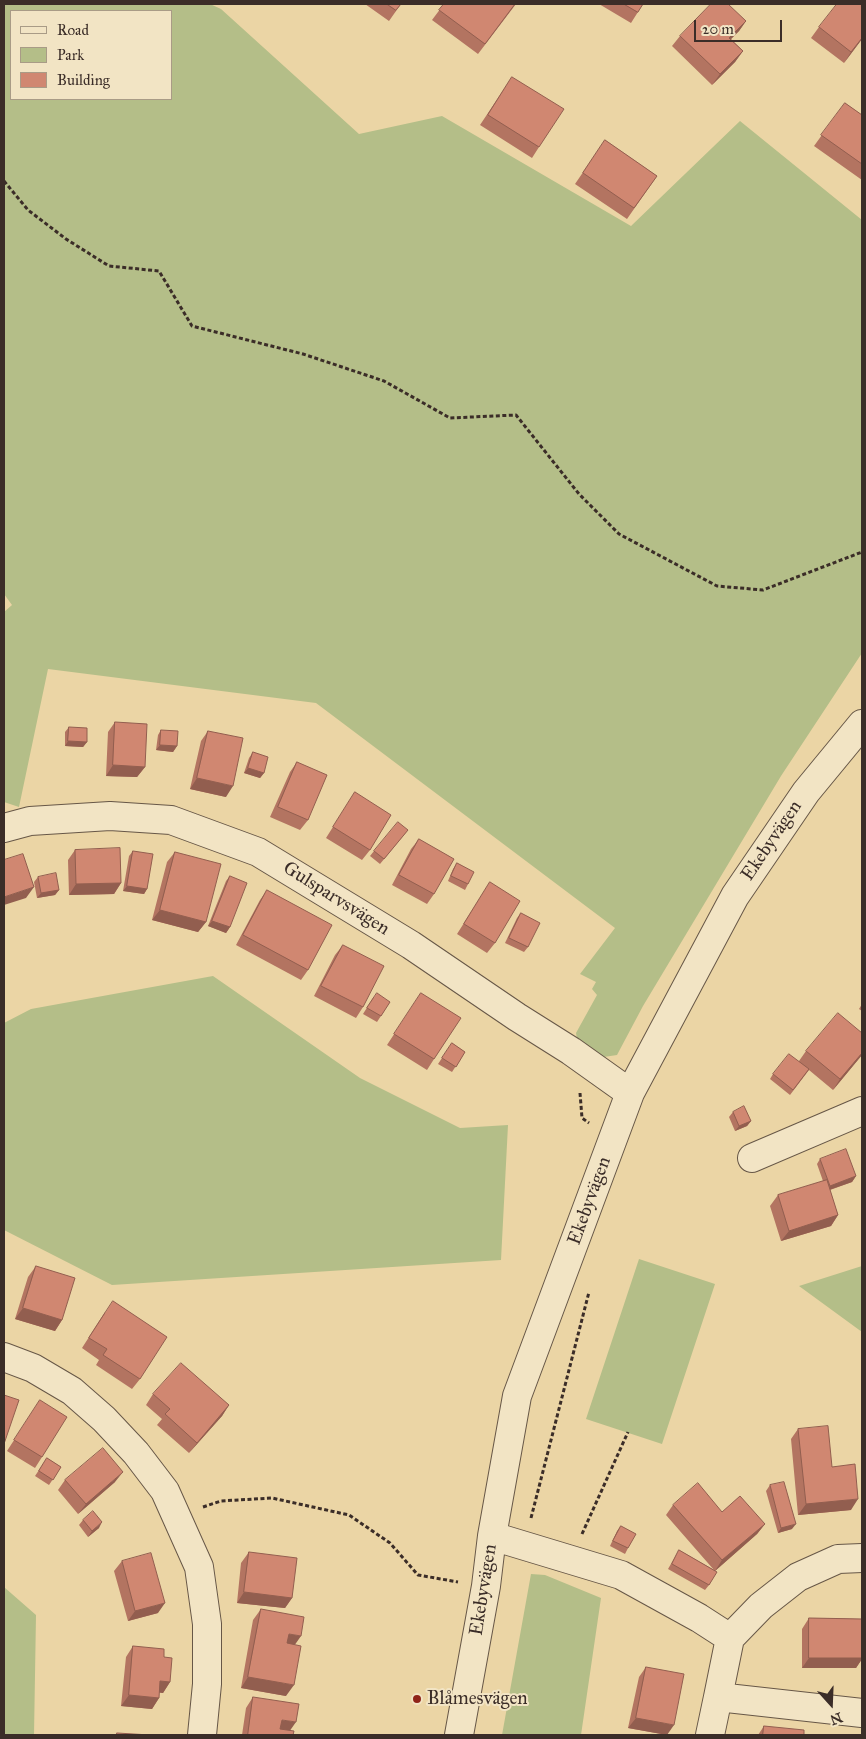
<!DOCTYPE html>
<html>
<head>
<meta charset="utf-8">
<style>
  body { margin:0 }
  #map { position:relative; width:866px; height:1739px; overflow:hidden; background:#ebd5a5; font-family:"IM FELL Great Primer",serif }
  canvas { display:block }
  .frame { position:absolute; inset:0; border:5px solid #3b2d28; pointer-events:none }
  .legend { position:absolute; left:10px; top:10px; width:162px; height:90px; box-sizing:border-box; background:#f2e4c4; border:1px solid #a99b86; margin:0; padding:6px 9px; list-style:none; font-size:15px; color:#3b2d28 }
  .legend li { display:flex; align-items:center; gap:10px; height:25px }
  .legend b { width:25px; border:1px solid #a99b86 }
  .north { position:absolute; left:806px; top:1679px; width:50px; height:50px; -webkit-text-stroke:4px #f2e4c4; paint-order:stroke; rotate:160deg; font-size:14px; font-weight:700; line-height:20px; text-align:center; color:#3b2d28 }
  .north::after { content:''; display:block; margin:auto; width:18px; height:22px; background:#3b2d28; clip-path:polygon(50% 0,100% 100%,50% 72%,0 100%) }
  .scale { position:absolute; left:694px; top:20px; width:88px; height:22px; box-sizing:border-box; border:2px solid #3b2d28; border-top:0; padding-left:6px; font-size:15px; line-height:18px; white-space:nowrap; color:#3b2d28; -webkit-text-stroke:4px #f2e4c4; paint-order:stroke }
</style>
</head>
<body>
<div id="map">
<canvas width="866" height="1739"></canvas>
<div class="frame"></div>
<ul class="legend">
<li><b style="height:6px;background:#f2e4c4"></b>Road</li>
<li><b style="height:14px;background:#b4be88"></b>Park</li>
<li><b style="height:14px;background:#d08771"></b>Building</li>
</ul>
<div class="north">N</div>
<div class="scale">20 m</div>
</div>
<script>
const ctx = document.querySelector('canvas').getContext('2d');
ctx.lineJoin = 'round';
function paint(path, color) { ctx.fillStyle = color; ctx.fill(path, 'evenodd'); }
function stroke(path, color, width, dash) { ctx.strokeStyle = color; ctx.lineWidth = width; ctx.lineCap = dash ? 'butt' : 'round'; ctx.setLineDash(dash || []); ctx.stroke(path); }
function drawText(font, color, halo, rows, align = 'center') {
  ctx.font = font + ' "IM FELL Great Primer",serif'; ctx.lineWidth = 4; ctx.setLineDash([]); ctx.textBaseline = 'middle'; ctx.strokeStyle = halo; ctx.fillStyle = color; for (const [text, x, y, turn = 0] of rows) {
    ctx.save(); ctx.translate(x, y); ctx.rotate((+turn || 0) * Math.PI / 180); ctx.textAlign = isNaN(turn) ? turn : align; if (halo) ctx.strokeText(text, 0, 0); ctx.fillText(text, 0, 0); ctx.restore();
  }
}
paint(new Path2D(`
  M4 4H210L221 9 359 134 442 116 631 226 740 121 862 220V653L781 776 643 1006 617 1055 597 1058 578 1045 576 1033 597 995 592 989 596 982 580 974 615 928 316 703 48 669 19 807 4 802V612L12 605 4 594ZM11 11H171V99H11Z
  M213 976 360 1078 460 1128 508 1125 501 1260 112 1285 4 1230V1023L31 1009Z
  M639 1259 715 1284 662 1444 586 1419Z
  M862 1266V1332L799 1286Z
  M531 1574 545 1575 601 1598 581 1735H502Z
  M4 1587 36 1615 34 1735H4Z`), '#b4be88');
const street = new Path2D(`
  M4 828 30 821 110 816 171 820 258 852 411 945 517 1017 571 1051 630 1093
  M752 1158 862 1111
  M4 1357 33 1368 72 1391 104 1419 136 1453 165 1491 199 1567 207 1624V1684L202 1735
  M492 1536 621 1575 699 1618 730 1638 761 1606 798 1577 838 1559 862 1558
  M718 1697 730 1638
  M459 1735 486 1586 492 1536 517 1396 630 1093 735 896 806 792 862 724
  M710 1735 718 1697 862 1713`);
stroke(street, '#675747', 30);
stroke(new Path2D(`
  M4 181 28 210 66 239 109 266 159 271 192 326 303 354 384 381 450 418 516 415 579 494 619 534 717 586 763 590 862 552
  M580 1093 582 1118 589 1123
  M203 1507 221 1501 272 1498 349 1515 390 1543 418 1575 458 1582
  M531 1518 589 1292
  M582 1534 628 1432`), '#3b2d28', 3, [4, 2.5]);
stroke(street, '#f2e4c4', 28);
paint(new Path2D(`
  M365 4H401L389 21Z
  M444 4H516L478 54 432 20Z
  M599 4H643L631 23Z
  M862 4V39L844 63 811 38 819 27Z
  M746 21 739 31 731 39 743 51 735 62 712 85 672 46 680 36Z
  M512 77 539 147 532 158 480 125Z
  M845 103 862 115V180L814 146Z
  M605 140 657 176 627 219 575 184Z
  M115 722 145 767 137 777 106 776 108 732Z
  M69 727 87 742 83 747 65 746V732Z
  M161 730 177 746 173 752 156 750 158 735Z
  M208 731 226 797 190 789 201 741Z
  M253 752 264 773 260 778 244 773 249 758Z
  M297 762 308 820 300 830 270 817 290 772Z
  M355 792 370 850 362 860 326 838Z
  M408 830 380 864 370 856 374 851Z
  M419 839 434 894 427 904 392 885 411 849Z
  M75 850 121 883 114 894 69 895 68 860Z
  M133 851 147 889 144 894 123 891 129 856Z
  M175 852 206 922 198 932 152 920 167 862Z
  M457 863 468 884 465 890 448 881 453 869Z
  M230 876V927L226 933 208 926 226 881Z
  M38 877 59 890 55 895 37 898 34 882Z
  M490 882 495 943 487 953 457 934Z
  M267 890 308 970 301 980 236 945 260 900Z
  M521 913 528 947 524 952 505 943 517 918Z
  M343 945 363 1007 356 1018 314 996 335 955Z
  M421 993 434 1059 427 1070 387 1045Z
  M373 998 390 1002 377 1022 363 1014Z
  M862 1004V1011L859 1009Z
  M452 1043 465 1052 452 1072 438 1064Z
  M806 1051 862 1055 833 1090 809 1070 790 1095 770 1079 773 1074 799 1061Z
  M733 1112 751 1121 747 1126 735 1131 729 1117Z
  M820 1159 856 1176 852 1182 830 1190 838 1215 831 1226 781 1241 770 1206 778 1195 823 1181 817 1164Z
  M36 1266 62 1320 55 1331 15 1319 28 1277Z
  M105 1312 140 1379 132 1389 96 1365 99 1360 82 1348Z
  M153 1394 229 1405 222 1416 189 1453 157 1425 162 1419 146 1405Z
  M40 1400 42 1457 35 1468 7 1451Z
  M798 1429 832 1467 851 1510 798 1515 791 1439Z
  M47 1458 61 1467 49 1485 35 1476Z
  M65 1480 115 1482 78 1514 58 1490Z
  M770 1485 792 1529 778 1533 766 1491Z
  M673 1505 722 1512 765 1524 757 1534 715 1571 709 1585 705 1590 668 1569 679 1550 714 1570 666 1515Z
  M83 1520 99 1528 88 1537 79 1525Z
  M621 1526 628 1548 625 1554 610 1546 617 1531Z
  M249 1552 292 1598 285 1608 237 1603 241 1563Z
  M122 1561 158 1613 128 1621 114 1571Z
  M261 1609 286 1696 241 1688 253 1620Z
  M809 1618 862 1619V1659L856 1668H802V1629Z
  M133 1646 164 1657 170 1682 163 1693 159 1692V1698L152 1709 121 1706 126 1657Z
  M646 1667 667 1735 628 1728 639 1677Z
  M253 1697 290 1730 293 1735H242L246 1708Z
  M764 1726 804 1735H758Z`), '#b37461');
paint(new Path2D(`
  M746 21 739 31 722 48 729 38Z
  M862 38V39L844 63 851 52Z
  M743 51 735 62 712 85 720 74Z
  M68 741 87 742 83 747 65 746Z
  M160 745 177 746 173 752 156 750Z
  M113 765 145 767 137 777 106 776Z
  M248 768 264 773 260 778 244 773Z
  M197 778 233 786 226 797 190 789Z
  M121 883 114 894 69 895 76 884Z
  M127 886 147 889 144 894 123 891Z
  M34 887 26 898 4 905V897Z
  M59 890 55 895 37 898 41 893Z
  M160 910 206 922 198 932 152 920Z
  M212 921 230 927 226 933 208 926Z
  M862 1053V1055L833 1090 840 1079Z
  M751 1121 747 1126 735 1131 739 1126Z
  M856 1176 852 1182 826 1191 830 1186Z
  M838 1215 831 1226 781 1241 789 1231Z
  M23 1308 62 1320 55 1331 15 1319Z
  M229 1405 222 1416 189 1453 197 1443Z
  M123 1472 115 1482 78 1514 86 1504Z
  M858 1499 851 1510 798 1515 806 1504Z
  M102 1522 99 1528 88 1537 92 1531Z
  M765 1524 757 1534 715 1571 722 1560Z
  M796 1524 792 1529 778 1533 781 1528Z
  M244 1592 292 1598 285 1608 237 1603Z
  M165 1603 158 1613 128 1621 135 1611Z
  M289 1634 301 1636 294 1646 282 1644Z
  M809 1658H862V1659L856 1668H802Z
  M248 1677 294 1685 286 1696 241 1688Z
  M160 1681 170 1682 163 1693 153 1692Z
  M129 1695 159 1698 152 1709 121 1706Z
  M636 1718 674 1725 667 1735 628 1728Z
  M282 1720 296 1722 289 1732 274 1730Z`), '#925e4f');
const building = new Path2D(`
  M387 4H401L396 10Z
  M444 4H515L485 44 439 10Z
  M624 4H643L638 12Z
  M711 4H728L746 21 729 38 743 51 720 74 680 36Z
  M837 4H862V38L851 52 819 27Z
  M512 77 564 109 539 147 488 115Z
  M845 103 862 115V164L821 135Z
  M605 140 657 176 634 208 583 173Z
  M115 722 147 724 145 767 113 765Z
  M69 727 87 728V742L68 741Z
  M161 730 178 731 177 746 160 745Z
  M208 731 243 738 233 786 197 778Z
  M253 752 268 757 264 773 248 768Z
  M297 762 327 775 308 820 278 807Z
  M355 792 391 815 370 850 333 827Z
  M398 822 408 830 384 859 374 851Z
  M419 839 454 859 434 894 399 875Z
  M120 848 121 883 76 884 75 850Z
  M133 851 153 854 147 889 127 886Z
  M175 852 221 864 206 922 160 910Z
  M23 854 34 887 4 897V860Z
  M457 863 474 872 468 884 451 876Z
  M56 873 59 890 41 893 38 877Z
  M230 876 247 883 230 927 212 921Z
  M490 882 520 901 495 943 464 924Z
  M267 890 332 925 308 970 243 935Z
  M521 913 540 923 528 947 509 938Z
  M343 945 384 966 363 1007 321 986Z
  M377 993 390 1002 381 1016 367 1008Z
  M421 993 461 1018 434 1059 394 1034Z
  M838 1013 862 1033V1053L840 1079 806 1051Z
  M452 1043 465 1052 456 1067 442 1058Z
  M789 1054 809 1069 793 1090 773 1074Z
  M744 1106 751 1121 739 1126 733 1112Z
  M846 1149 856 1176 830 1186 820 1159Z
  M827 1180 838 1215 789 1231 778 1195Z
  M36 1266 75 1278 62 1320 23 1308Z
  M113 1301 167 1337 140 1379 103 1355 107 1349 89 1338Z
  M181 1363 229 1405 197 1443 165 1414 170 1409 153 1394Z
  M4 1395 19 1400 4 1444Z
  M40 1400 67 1417 42 1457 14 1440Z
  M828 1426 832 1467 855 1464 858 1499 806 1504 798 1429Z
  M103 1448 123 1472 86 1504 65 1480Z
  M47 1458 61 1467 53 1480 39 1471Z
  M784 1482 796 1524 781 1528 770 1485Z
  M698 1483 722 1512 740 1496 765 1524 722 1560 673 1505Z
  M93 1511 102 1522 92 1531 83 1520Z
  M621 1526 636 1534 628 1548 613 1541Z
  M679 1550 717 1572 709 1585 672 1564Z
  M249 1552 297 1558 292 1598 244 1592Z
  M151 1553 165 1603 135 1611 122 1561Z
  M261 1609 304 1617 301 1636 289 1634 287 1643 301 1646 294 1685 248 1677Z
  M809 1618 862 1619V1658H809Z
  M133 1646 164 1649V1657L172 1658 170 1682 160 1681 159 1698 129 1695Z
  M646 1667 684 1674 674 1725 636 1718Z
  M253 1697 299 1704 296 1722 282 1720 280 1729 294 1731 293 1735H248Z
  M764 1726 804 1730V1735H763Z
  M117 1733 150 1735H117Z`);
paint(building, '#d08771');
stroke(building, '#925e4f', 1);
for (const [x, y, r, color] of [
  [417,1699,5,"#8f2418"]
]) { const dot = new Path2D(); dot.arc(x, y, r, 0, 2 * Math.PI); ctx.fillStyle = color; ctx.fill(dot); stroke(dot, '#f2e4c4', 2); }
drawText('19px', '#3b2d28', '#f2e4c4', [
  ["Ekebyvägen",772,841,-56],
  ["Gulsparvsvägen",336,899,32],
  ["Ekebyvägen",590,1201,-70],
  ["Ekebyvägen",484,1590,-81]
]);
drawText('19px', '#3b2d28', '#f2e4c4', [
  ["Blåmesvägen",427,1699]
], 'left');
</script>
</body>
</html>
